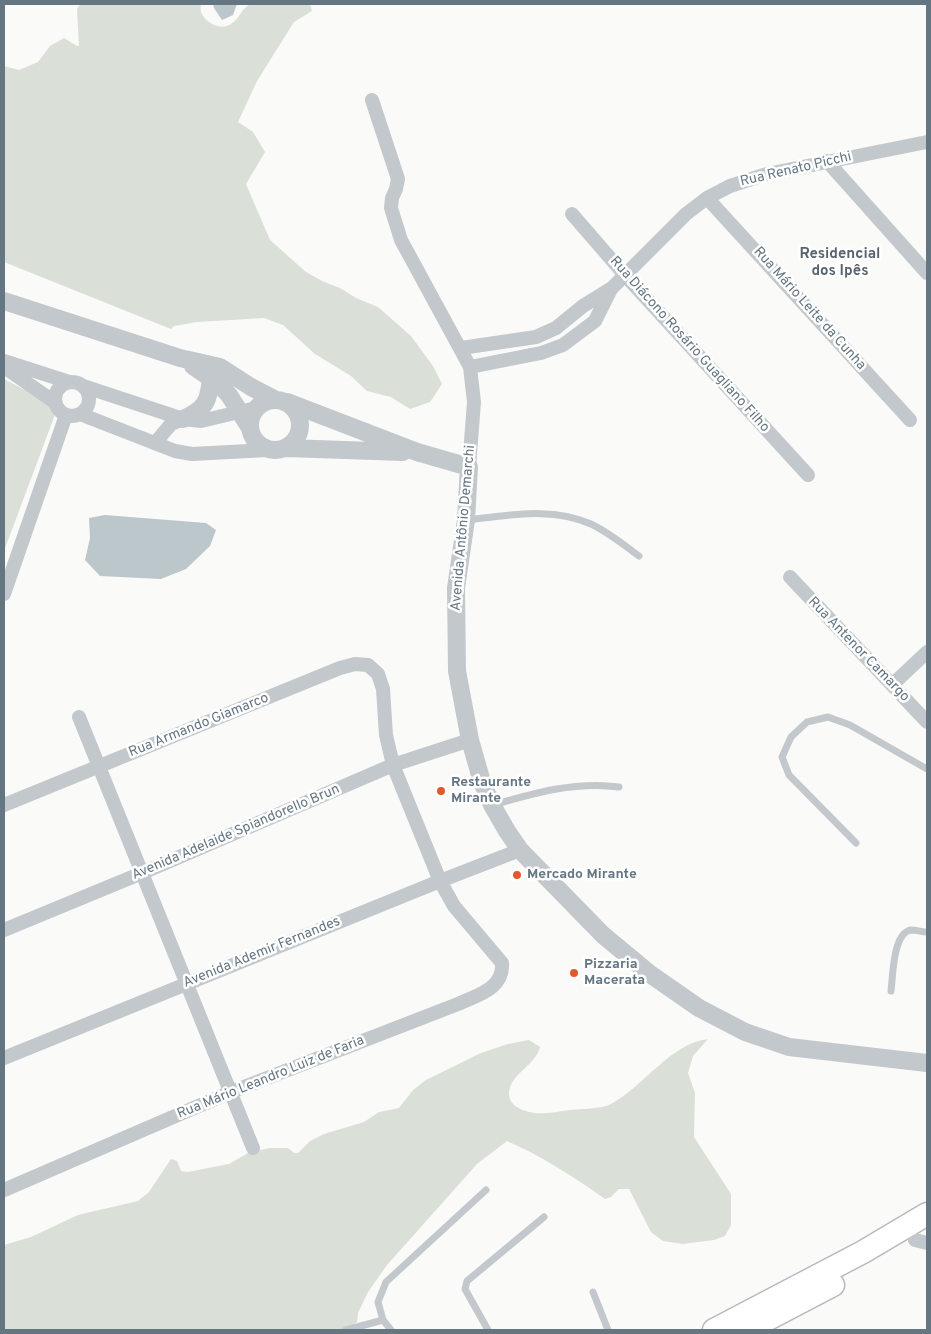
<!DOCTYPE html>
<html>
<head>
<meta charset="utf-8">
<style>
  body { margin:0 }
  #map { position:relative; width:931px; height:1334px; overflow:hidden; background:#fafaf8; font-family:Overpass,sans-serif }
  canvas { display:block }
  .frame { position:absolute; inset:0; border:5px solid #657683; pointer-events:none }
</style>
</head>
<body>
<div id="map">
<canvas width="931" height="1334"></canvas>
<div class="frame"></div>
</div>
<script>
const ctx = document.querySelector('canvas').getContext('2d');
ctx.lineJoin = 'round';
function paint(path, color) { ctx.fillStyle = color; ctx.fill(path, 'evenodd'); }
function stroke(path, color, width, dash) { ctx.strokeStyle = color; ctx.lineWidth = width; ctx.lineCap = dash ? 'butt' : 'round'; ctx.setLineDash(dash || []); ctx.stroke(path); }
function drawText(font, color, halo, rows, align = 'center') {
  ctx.font = font + ' Overpass,sans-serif'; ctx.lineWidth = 5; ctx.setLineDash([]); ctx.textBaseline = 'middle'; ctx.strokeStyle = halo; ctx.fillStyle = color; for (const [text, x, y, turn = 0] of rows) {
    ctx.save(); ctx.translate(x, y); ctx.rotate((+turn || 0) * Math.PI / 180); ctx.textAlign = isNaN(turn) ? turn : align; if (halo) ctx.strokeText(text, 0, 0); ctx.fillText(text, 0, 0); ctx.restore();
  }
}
paint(new Path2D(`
  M80 4H201C201 6 200 9 201 12 205 23 221 31 231 24 240 19 241 8 251 4H310L312 11 294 22 257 81 238 122 253 132 265 152 246 184 270 240 306 272 322 281 340 288 356 298 378 307 411 336 433 366 442 384 430 402 410 409 391 397 367 391 351 376 315 354 283 325 264 318 197 322 174 326 171 329 4 262V66L19 70 38 62 50 46 64 38 77 46H79L77 9Z
  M4 379 48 402 56 412 4 551Z
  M708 1039 693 1056 688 1073 695 1093 694 1137 731 1194V1225L725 1236 714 1240 683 1244 663 1241 651 1232 629 1189H619L611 1197 605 1199C574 1177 542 1156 507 1141L477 1164 387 1265 368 1292 358 1313 357 1322 348 1330H4V1245L31 1237 78 1215 138 1201 149 1192 171 1159 177 1161 181 1171 188 1172 229 1164 248 1153 270 1148H288L294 1153H298L310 1141 324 1134 364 1122 379 1112 399 1108 413 1090 426 1080 481 1053 508 1044 529 1040 540 1047C536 1065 510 1074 509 1093 509 1105 519 1109 529 1112 542 1115 556 1112 570 1110 581 1109 602 1109 611 1104 643 1087 671 1043 708 1039Z`), '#dadfd7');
paint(new Path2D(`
  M213 4H237L233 15 222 20 214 8Z
  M105 515 206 523 216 530 210 546 186 569 161 579 100 576 85 560 90 538 89 518Z`), '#bbc7cb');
const primary = new Path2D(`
  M714 1330 863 1252 927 1214
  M747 1330 833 1285`);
stroke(primary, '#b5babe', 25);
stroke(new Path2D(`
  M466 520C508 516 551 506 591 524 608 532 624 545 639 556
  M493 805C534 793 576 781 619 787
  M856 843 789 775 782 757 791 737 807 722 828 717 850 725 927 769
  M891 991C893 975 893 933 911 930 916 930 923 932 927 932
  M593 1292 608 1330
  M346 1330 383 1320
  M391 1330 383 1320 378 1302 386 1282 486 1190
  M488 1330 465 1289 467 1281 544 1217`), '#c3c8cc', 7);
stroke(new Path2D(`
  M372 100 398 179 396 189 392 198 391 208 401 240 470 367 474 402 469 467
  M827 161 927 273
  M707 198 910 420
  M572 214 624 274 808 475
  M461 348 536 337 556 328 583 306 612 288 686 214 707 198 730 186 767 174 927 142
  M4 361 69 382
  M4 367 56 403
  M470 367 541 353 563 345 595 321 611 289
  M55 399a17 17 0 1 1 34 0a17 17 0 1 1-34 0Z
  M83 386 183 419 201 421 256 408
  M80 414 175 451 192 454 268 450
  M155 443 171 424 183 419
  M790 577 927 722
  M4 594 66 415
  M892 685 927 652
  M79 717 253 1148
  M4 805 340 668 355 664 368 665 378 674 383 689 386 735 393 765 440 881 454 906 502 963C504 989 477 995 458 1004L231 1092 4 1190
  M4 930 142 873 393 765 470 740
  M4 1058 440 881 520 850
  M915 1240 927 1243`), '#c3c8cc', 14);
stroke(new Path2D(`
  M4 301 180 358 220 367 251 387 276 400
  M193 366 218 383 229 395 250 428
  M250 425a25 25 0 1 1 50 0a25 25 0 1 1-50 0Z
  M287 402 417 452 469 467 466 520 456 588 457 671 470 740 482 782 492 805 507 831 520 850 603 935 650 974 699 1008 745 1032 789 1047 927 1063
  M183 419C206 409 209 401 211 377
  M286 448 403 452`), '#c3c8cc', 18);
stroke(primary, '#fff', 22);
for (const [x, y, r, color] of [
  [441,791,5,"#e4572e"],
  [517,875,5,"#e4572e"],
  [574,973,5,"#e4572e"]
]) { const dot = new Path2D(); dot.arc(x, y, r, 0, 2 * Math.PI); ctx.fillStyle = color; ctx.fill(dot); stroke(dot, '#fff', 2); }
drawText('14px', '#657683', '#fff', [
  ["Rua Renato Picchi",796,170,-13],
  ["Rua Mário Leite da Cunha",809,309,48],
  ["Rua Diácono Rosário Guagliano Filho",689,345,48],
  ["Avenida Antônio Demarchi",464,528,-85],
  ["Rua Antenor Camargo",858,650,46],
  ["Rua Armando Giamarco",199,726,-22],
  ["Avenida Adelaide Spiandorello Brun",236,833,-23],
  ["Avenida Ademir Fernandes",262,953,-22],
  ["Rua Mário Leandro Luiz de Faria",271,1078,-22]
]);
drawText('bold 14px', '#657683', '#fff', [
  ["Restaurante",451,783],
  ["Mirante",451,799],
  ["Mercado Mirante",527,875],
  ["Pizzaria",584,965],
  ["Macerata",584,981]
], 'left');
drawText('bold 15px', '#57646e', '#fff', [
  ["Residencial",840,255],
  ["dos Ipês",840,272]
]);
</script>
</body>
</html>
